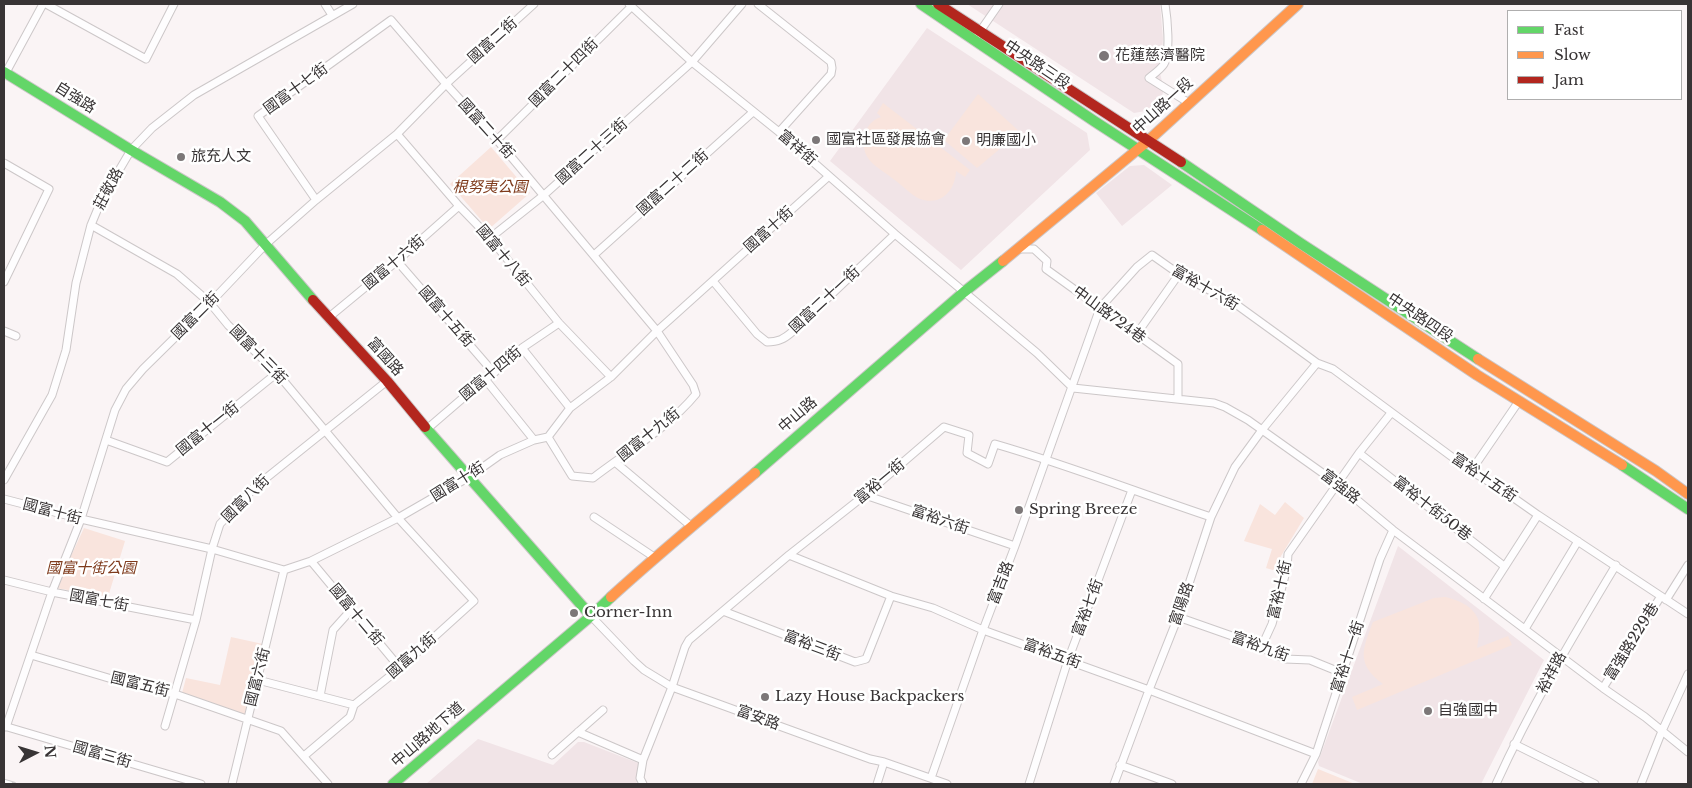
<!DOCTYPE html>
<html>
<head>
<meta charset="utf-8">
<style>
  body { margin:0 }
  #map { position:relative; width:1692px; height:788px; overflow:hidden; background:#faf4f5; font-family:"Libre Baskerville",serif }
  canvas { display:block }
  .frame { position:absolute; inset:0; border:5px solid #383435; pointer-events:none }
  .legend { position:absolute; left:1507px; top:10px; width:175px; height:90px; box-sizing:border-box; background:#fff; border:1px solid #afaeae; margin:0; padding:6px 9px; list-style:none; font-size:15px; color:#383435 }
  .legend li { display:flex; align-items:center; gap:10px; height:25px }
  .legend b { width:25px; border:1px solid #afaeae }
  .north { position:absolute; left:10px; top:728px; width:50px; height:50px; -webkit-text-stroke:4px #fff; paint-order:stroke; rotate:85deg; font-size:14px; font-weight:700; line-height:20px; text-align:center; color:#383435 }
  .north::after { content:''; display:block; margin:auto; width:18px; height:22px; background:#383435; clip-path:polygon(50% 0,100% 100%,50% 72%,0 100%) }
</style>
</head>
<body>
<div id="map">
<canvas width="1692" height="788"></canvas>
<div class="frame"></div>
<ul class="legend">
<li><b style="height:6px;background:#63d668"></b>Fast</li>
<li><b style="height:6px;background:#ff974d"></b>Slow</li>
<li><b style="height:6px;background:#b3261e"></b>Jam</li>
</ul>
<div class="north">N</div>
</div>
<script>
const ctx = document.querySelector('canvas').getContext('2d');
ctx.lineJoin = 'round';
function paint(path, color) { ctx.fillStyle = color; ctx.fill(path, 'evenodd'); }
function stroke(path, color, width, dash) { ctx.strokeStyle = color; ctx.lineWidth = width; ctx.lineCap = dash ? 'butt' : 'round'; ctx.setLineDash(dash || []); ctx.stroke(path); }
function drawText(font, color, halo, rows, align = 'center') {
  ctx.font = font + ' "Libre Baskerville","Noto Sans TC",serif'; ctx.lineWidth = 5; ctx.setLineDash([]); ctx.textBaseline = 'middle'; ctx.strokeStyle = halo; ctx.fillStyle = color; for (const [text, x, y, turn = 0] of rows) {
    ctx.save(); ctx.translate(x, y); ctx.rotate((+turn || 0) * Math.PI / 180); ctx.textAlign = isNaN(turn) ? turn : align; if (halo) ctx.strokeText(text, 0, 0); ctx.fillText(text, 0, 0); ctx.restore();
  }
}
paint(new Path2D(`
  M967 4H1160L1163 39 1160 73 1164 90 1157 109 1134 113Z
  M927 28 1087 133 1090 150 961 270 830 161Z
  M1144 165 1172 185 1122 226 1096 193 1130 166Z
  M1398 546 1544 660 1481 784H1363L1319 766 1318 762Z
  M478 739 553 765 578 742H584L638 763 641 770 636 784H426Z`), '#f1e4e7');
paint(new Path2D(`
  M978 94 1020 132 977 168 944 140Z
  M883 103 970 170 965 177 956 171C955 191 941 206 920 199 911 195 901 184 892 178 885 172 873 166 868 158 859 144 864 122 881 117L877 113Z
  M491 147 530 193 489 229 450 184Z
  M1285 502 1304 518 1281 556 1276 571 1266 568 1272 549 1244 541 1260 504 1275 515Z
  M84 528 125 541 108 597 56 588Z
  M1445 597C1458 600 1473 606 1478 619 1481 628 1478 640 1477 648L1508 636 1512 645 1357 710 1352 697 1383 684C1356 664 1362 650 1373 622L1434 598Z
  M231 637 263 644 245 717 181 697 186 678 220 685Z
  M1318 769 1355 784H1312Z`), '#f9e4dd');
const street = new Path2D(`
  M46 4 146 59 174 4
  M325 4 332 15
  M629 4 692 62 779 132 895 234 1037 353 1073 388 1214 403 1225 407 1248 420 1338 484 1393 530 1603 688 1645 717 1688 752
  M758 4 831 62 832 68 831 74 779 132
  M1165 4C1167 16 1171 54 1164 64 1161 69 1154 74 1149 78L1189 103
  M974 40 999 4
  M4 76 43 4
  M397 134 459 206 490 238 559 323 611 377
  M497 140 632 6
  M4 163 49 189 4 282
  M316 200 258 116 391 20 446 84 497 140 657 331 693 385 696 394C669 427 627 452 593 478L572 476 548 437
  M91 225 177 274 210 303 228 325 277 373 398 518 474 601 400 668 354 705 350 717 304 756
  M490 238 544 195 692 62 742 4
  M1019 249H1034L1047 261 1046 269 1178 364V398
  M594 255 753 112
  M397 261 494 373
  M713 281 757 334 767 342C778 342 784 339 792 332L895 234
  M328 318 397 261 459 206
  M4 331 16 336
  M1136 335 1179 274
  M522 348 570 408
  M485 379 534 440
  M427 429 485 379 494 373 522 348 559 323
  M106 440 167 462 277 373
  M1359 453 1504 566
  M615 462 692 527
  M1471 471 1519 401
  M4 480 52 395 66 350 76 283 91 225 101 201 131 150 152 128 194 95 353 4
  M865 495 1015 546
  M4 499 81 519 212 549 284 570 311 561 398 518 469 477 500 455 534 440 548 437 570 408 611 377 657 331 829 176
  M594 517 654 557
  M789 555 891 596 933 608 983 630 1149 690 1316 754
  M311 561 400 668
  M4 580 52 592 196 620
  M1484 599 1538 515
  M1666 600 1688 565
  M723 611 855 662 866 659 891 596
  M591 616 634 661 644 670 672 687 870 759 884 762 947 784
  M1178 617 1252 643 1285 659 1310 660 1342 673
  M1525 629 1578 541
  M1261 648 1272 624 1287 568 1288 554 1359 453 1391 413
  M31 655 132 685 175 694 281 731 328 784
  M258 680 354 705
  M1603 688 1661 596
  M320 696 333 630 351 610
  M4 726 201 784
  M165 726 196 620 212 549 220 524 255 487 387 381
  M6 727 52 592 81 519 115 410 126 389 143 369 210 303 265 245 316 200 397 134 446 84 534 4
  M578 732 643 760
  M1514 744 1595 784
  M552 755 603 710
  M1120 765 1172 784
  M931 778 983 630 1015 546 1100 308 1137 267 1152 255 1179 274 1237 305 1317 363 1333 369 1471 471 1501 489 1538 515 1688 614
  M232 784 284 570
  M643 784 640 778 643 760 672 687 685 647 689 640 789 555 865 495 944 427 969 435 967 453 988 464 995 444C1068 465 1139 493 1211 517
  M877 784 884 762
  M1029 784 1068 660 1132 490
  M1114 784 1149 690 1178 617 1211 517 1235 467 1262 430 1317 363
  M1301 784 1316 754 1380 559 1393 530
  M1496 784C1531 707 1572 638 1616 565
  M1641 784 1662 731 1688 674`);
const fast = new Path2D(`
  M921 4 1094 121 1262 230
  M4 72 131 150 220 202 245 221 313 300
  M1181 162 1300 243 1478 359
  M425 427 591 616
  M1622 465 1688 509
  M755 473 964 292 1003 261
  M393 784 591 616 611 597`);
const slow = new Path2D(`
  M1262 230 1477 375 1622 465
  M1003 261 1149 140 1298 4
  M1478 359 1656 471 1688 494
  M611 597C658 554 707 514 755 473`);
const jam = new Path2D(`
  M938 4 1181 162
  M313 300 387 381 425 427`);
stroke(street, '#ccc7c8', 9);
stroke(fast, '#ccc7c8', 12);
stroke(slow, '#ccc7c8', 12);
stroke(jam, '#ccc7c8', 12);
stroke(street, '#fefdfe', 7);
stroke(fast, '#63d668', 10);
stroke(slow, '#ff974d', 10);
stroke(jam, '#b3261e', 10);
const rail = new Path2D(`
  M4 781 14 784`);
stroke(rail, '#d1d0d0', 4.5);
stroke(rail, '#fff', 2.5, [8]);
for (const [x, y, r, color] of [
  [1104,56,6,"#7c7778"],
  [816,140,5,"#7c7778"],
  [966,141,5,"#7c7778"],
  [181,157,5,"#7c7778"],
  [1019,510,5,"#7c7778"],
  [574,613,5,"#7c7778"],
  [765,697,5,"#7c7778"],
  [1428,711,5,"#7c7778"]
]) { const dot = new Path2D(); dot.arc(x, y, r, 0, 2 * Math.PI); ctx.fillStyle = color; ctx.fill(dot); stroke(dot, '#fff', 2); }
drawText('15px', '#383435', '#fff', [
  ["國富二街",493,41,-42],
  ["中央路三段",1037,65,34],
  ["國富二十四街",564,73,-45],
  ["國富十七街",296,89,-36],
  ["自強路",75,98,32],
  ["中山路一段",1163,106,-42],
  ["國富二十街",486,129,48],
  ["富祥街",797,148,41],
  ["國富二十三街",592,152,-42],
  ["國富二十二街",673,183,-42],
  ["莊敬路",109,189,-62],
  ["國富十街",769,230,-42],
  ["國富十八街",503,256,50],
  ["國富十六街",394,263,-40],
  ["富裕十六街",1205,288,30],
  ["國富二十一街",825,300,-43],
  ["中山路724巷",1109,315,36],
  ["國富二街",196,316,-45],
  ["國富十五街",446,317,49],
  ["中央路四段",1420,318,34],
  ["國富十三街",258,355,46],
  ["富國路",385,357,48],
  ["國富十四街",491,374,-40],
  ["中山路",798,415,-41],
  ["國富十一街",208,429,-39],
  ["國富十九街",649,435,-39],
  ["富裕十五街",1484,478,34],
  ["國富十街",458,482,-32],
  ["富裕一街",880,482,-40],
  ["富強路",1340,487,38],
  ["國富八街",246,499,-45],
  ["富裕十街50巷",1432,509,38],
  ["國富十街",52,512,15],
  ["富裕六街",940,520,19],
  ["富吉路",1001,583,-69],
  ["富裕十街",1280,590,-77],
  ["國富七街",99,601,11],
  ["富陽路",1182,604,-71],
  ["富裕七街",1088,608,-69],
  ["國富十二街",356,615,50],
  ["富強路229巷",1632,642,-58],
  ["富裕三街",812,646,21],
  ["富裕九街",1260,647,20],
  ["富裕五街",1052,654,20],
  ["國富九街",412,656,-41],
  ["富裕十一街",1348,657,-72],
  ["裕祥路",1552,673,-62],
  ["國富六街",258,677,-76],
  ["國富五街",140,685,14],
  ["富安路",758,718,20],
  ["中山路地下道",428,735,-41],
  ["國富三街",102,755,16]
]);
drawText('15px', '#383435', '#fff', [
  ["花蓮慈濟醫院",1115,56],
  ["國富社區發展協會",826,140],
  ["明廉國小",976,141],
  ["旅充人文",191,157],
  ["Spring Breeze",1029,510],
  ["Corner-Inn",584,613],
  ["Lazy House Backpackers",775,697],
  ["自強國中",1438,711]
], 'left');
drawText('italic 15px', '#7f3b1c', '#fff', [
  ["根努夷公園",490,188],
  ["國富十街公園",91,569]
]);
</script>
</body>
</html>
